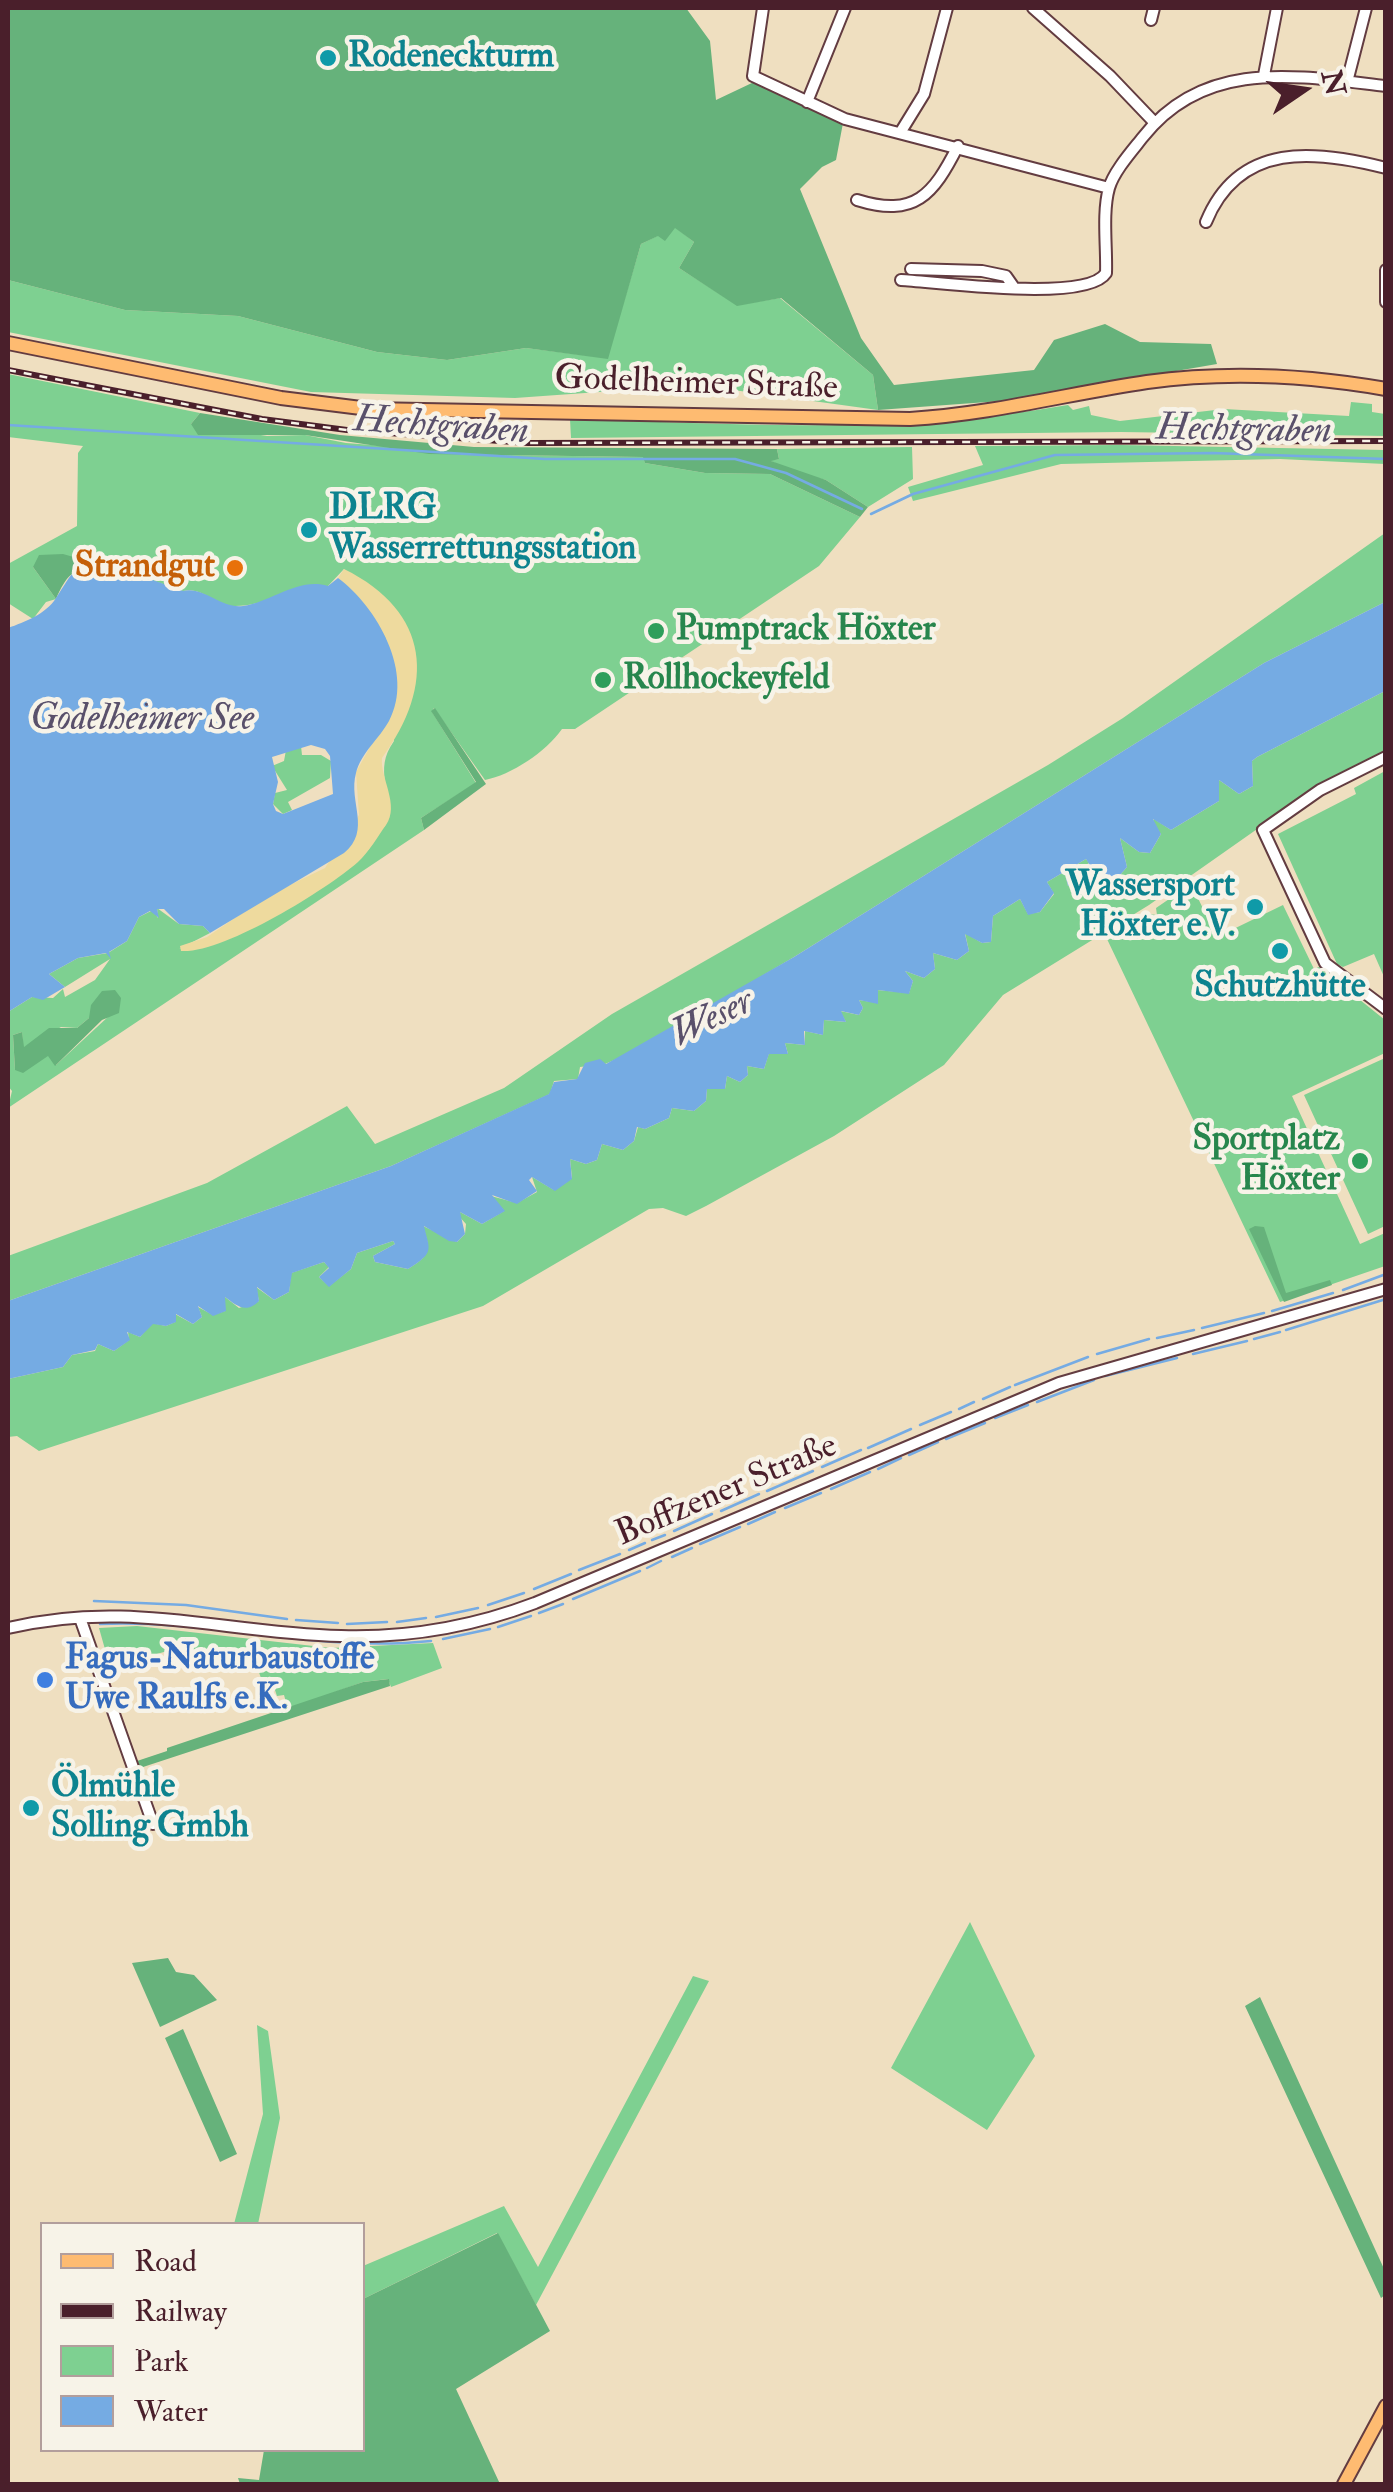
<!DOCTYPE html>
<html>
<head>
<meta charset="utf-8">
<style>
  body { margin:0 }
  #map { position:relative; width:1393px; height:2492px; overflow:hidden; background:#efdfc0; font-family:"IM FELL Double Pica",serif }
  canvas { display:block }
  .frame { position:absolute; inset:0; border:10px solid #4a1f2b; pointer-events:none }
  .legend { position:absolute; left:40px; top:2222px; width:325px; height:230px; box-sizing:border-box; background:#f7f3e8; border:2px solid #b29e9c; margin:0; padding:12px 18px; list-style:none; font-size:30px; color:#4a1f2b }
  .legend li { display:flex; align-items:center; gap:20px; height:50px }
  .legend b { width:50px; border:2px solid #b29e9c }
  .north { position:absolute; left:1253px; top:40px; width:100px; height:100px; -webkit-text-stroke:8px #f7f3e8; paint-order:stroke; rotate:77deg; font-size:28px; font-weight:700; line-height:40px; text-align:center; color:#4a1f2b }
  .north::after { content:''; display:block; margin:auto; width:35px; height:45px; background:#4a1f2b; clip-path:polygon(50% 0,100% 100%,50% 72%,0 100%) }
</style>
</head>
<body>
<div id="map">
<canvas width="1393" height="2492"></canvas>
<div class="frame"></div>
<ul class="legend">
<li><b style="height:12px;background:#febb71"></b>Road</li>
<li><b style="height:12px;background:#4a1f2b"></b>Railway</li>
<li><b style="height:28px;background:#7ed091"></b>Park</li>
<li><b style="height:28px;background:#75abe3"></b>Water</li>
</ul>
<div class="north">N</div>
</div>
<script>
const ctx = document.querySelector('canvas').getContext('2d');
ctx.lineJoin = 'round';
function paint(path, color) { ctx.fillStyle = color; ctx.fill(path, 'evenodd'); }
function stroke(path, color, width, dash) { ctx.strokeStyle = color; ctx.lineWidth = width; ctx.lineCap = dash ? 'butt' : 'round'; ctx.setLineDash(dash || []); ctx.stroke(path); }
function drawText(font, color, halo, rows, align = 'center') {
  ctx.font = font + ' "IM FELL Double Pica",serif'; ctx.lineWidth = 9; ctx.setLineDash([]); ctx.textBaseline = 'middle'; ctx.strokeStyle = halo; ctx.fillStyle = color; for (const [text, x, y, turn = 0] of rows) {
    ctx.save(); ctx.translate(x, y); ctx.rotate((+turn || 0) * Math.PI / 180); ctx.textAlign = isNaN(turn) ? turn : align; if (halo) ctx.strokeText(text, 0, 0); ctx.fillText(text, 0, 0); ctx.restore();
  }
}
paint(new Path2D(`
  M675 227 694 242 679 268 737 305 780 298 873 375 878 410 697 385 515 398 311 392 8 332V280L125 310 238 316 377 352 447 360 526 348 607 358 641 244Z
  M8 374 200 413 191 424 267 436 305 435 346 443 502 455 644 457 645 463 705 473 770 474 860 517 819 566 575 729H562C546 752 511 775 485 780L434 708 432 712 476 783 421 818 424 830 8 1108 12 1091 8 1086V1012L32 997 53 998 63 989 65 997 95 980 110 959 65 987 49 974 78 958 108 953 127 941 139 917 153 910 158 918 157 908 179 924 203 926 210 933 179 949 288 908 369 849 379 829 385 826C395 790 372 772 394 741L344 569 328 586C292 585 267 606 235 606 216 606 202 586 183 591L88 558 33 567 56 599 46 602 33 619 8 603V564L77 526 78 453 83 446 8 437ZM110 1015 56 1065 49 1055 15 1070 13 1035 22 1032 23 1048 61 1027 77 1028 89 1018Z
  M1351 402 1372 404V412L1385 414 1386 436 1121 432 571 438 570 419C739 424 900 435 1068 405L1073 410 1089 406 1091 415 1120 421 1224 409 1349 416Z
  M1121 445 1385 450V464L1280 459 1061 464 913 501 908 487 983 465 975 446Z
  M912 447 913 479 868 507 826 480 798 473 768 460 779 459 777 449Z
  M1385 533V602L1264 663 794 957 635 1051 605 1064 580 1067 578 1079 554 1081 550 1094 391 1166 8 1301V1256L207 1183 347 1106 375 1144 504 1088 612 1014 1048 765 1123 718Z
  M1385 691V752L1317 787 1149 905 1003 995 944 1065 834 1136 706 1206 686 1216 663 1208 649 1209 483 1306 39 1451 17 1436 8 1437V1379L63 1367 72 1355 95 1351 98 1344 114 1351 129 1340 128 1332 140 1337 152 1323 166 1326 175 1322V1314L193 1324 202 1317 198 1307 213 1315 225 1311V1297L239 1308 259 1301 256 1287 274 1300 289 1292 291 1273 324 1262 329 1267 319 1277 329 1286 351 1269 357 1253 393 1241 395 1244 373 1256 375 1262 408 1269C434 1253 429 1248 423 1226L457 1242 465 1234 466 1224 457 1214 460 1212 482 1224 504 1211 491 1196 517 1203 537 1192 532 1177 554 1190 572 1178 570 1159 586 1164 597 1160 602 1144 623 1150 634 1141 638 1127 645 1129 669 1118 672 1108 694 1111 706 1101 707 1089H725L727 1076 740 1082 748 1075 747 1066 764 1069 769 1053 788 1054 785 1043 805 1045V1031L823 1035 824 1020 846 1022 840 1011 859 1015 863 1008 859 1000 878 1003 877 990 909 993 913 981 905 971 924 978 935 969 933 953 957 960 969 951 965 933 982 943 991 942 993 916 1020 899 1028 914 1040 912 1054 894 1047 882 1086 859 1089 863 1066 878 1068 886 1113 883 1127 867 1120 838 1139 852 1150 853 1161 834 1152 824 1154 819 1171 830 1219 801V780L1239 794 1253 786 1252 761 1257 757Z
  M301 746 302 755H321L331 761 330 778 288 802 292 810 283 814 273 804 275 793 287 790 272 766 284 761 286 750Z
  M1385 771V979L1374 954 1343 967 1337 964 1278 834 1356 794 1354 788Z
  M1191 884 1217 937 1283 905 1314 969 1319 967 1385 1020V1053L1292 1096 1360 1244 1385 1233V1266L1280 1302 1107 939 1148 914 1157 915 1156 908Z
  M1385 1058V1226L1368 1234 1304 1095Z
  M137 1626 331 1648 433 1643 442 1668 391 1687 388 1679 363 1682 288 1709 284 1695 277 1696 271 1678 262 1681 254 1658 232 1664 229 1658 198 1671 189 1645 110 1667 99 1628Z
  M970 1922 1035 2056 987 2130 891 2068Z
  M693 1976 709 1981 536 2305 497 2233 363 2299V2266L504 2206 538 2267Z
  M257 2025 268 2031 280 2118 258 2224H234L263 2114Z`), '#7ed091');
paint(new Path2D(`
  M8 8H686L710 41 716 100 754 82 843 123 836 160 822 167 800 189 861 338 894 385 1034 370 1054 340 1105 324 1140 342 1211 344 1217 364 1001 401 878 410 873 375 781 298 737 306 679 268 694 242 675 228 665 241 658 236 641 244 608 359 526 348 447 360 377 352 238 316 125 310 8 280Z
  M200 413 340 435 474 447 777 449 779 459 771 461 826 480 868 507 860 517 770 474 705 473 645 463 643 457 429 454 305 435H198L191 424Z
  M63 554 98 564C73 568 66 576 56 599L33 567 39 555Z
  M435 708 486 784 424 830 421 818 476 782 431 711Z
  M115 990 121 998 119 1013 102 1020 55 1066 48 1056 23 1073 15 1070 13 1035 22 1032 24 1047 49 1028H77L89 1018 91 1005 102 991Z
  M1255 1226 1264 1227 1286 1293 1330 1280 1332 1285 1284 1302 1249 1229Z
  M389 1679 390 1686 140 1768 137 1761 167 1751V1748L363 1682Z
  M168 1958 176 1972 194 1975 217 2000 160 2027 132 1963Z
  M1260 1997 1385 2271V2295L1381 2298 1245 2006Z
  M183 2029 237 2154 220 2162 165 2038Z
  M498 2233 550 2331 456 2389 500 2484H240L238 2478 259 2480 264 2450H362L363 2299Z`), '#66b27b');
paint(new Path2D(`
  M344 569C431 612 436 685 382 758 380 778 400 805 386 825 378 836 369 852 358 862 326 890 223 954 181 951L180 946 207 937 267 896 325 868 359 815 356 772 395 702 396 671 385 637 370 612 338 578Z`), '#eeda9e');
paint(new Path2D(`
  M106 563 183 591C204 586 221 609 243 606 272 602 298 577 328 586L338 578C377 607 415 673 389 721 379 739 361 753 356 773 348 802 372 830 344 853L210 933 203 926 179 924 164 909H157L159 918 150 911 139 917 127 941 109 952 111 959 106 953 78 958 49 974 65 987 43 1000 32 997 8 1012V628C25 622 46 614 56 598 75 570 70 567 106 563ZM311 745 325 749 330 756 333 794 283 814 276 811 273 804 278 782 272 757Z
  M1385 602V691L1257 757 1252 761 1253 786 1239 794 1219 780V801L1171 830 1153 819 1161 834 1150 853 1139 852 1120 838 1127 867 1113 883 1068 886 1066 878 1089 864 1086 859 1047 882 1054 893 1040 912 1028 915 1020 899 993 916 991 942 982 943 965 934 969 951 957 960 933 953 935 969 924 978 905 971 913 981 909 994 878 990V1004L859 1000 863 1008 859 1015 841 1011 846 1022 824 1020 823 1035 804 1031 805 1045 785 1043 788 1054H769L764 1069 747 1066 748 1075 740 1082 727 1076 725 1089H707L706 1101 694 1111 672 1108 669 1118 645 1129 637 1127 634 1141 623 1150 602 1144 597 1160 586 1164 570 1159 572 1179 555 1191 532 1177 529 1180 537 1191 517 1204 492 1195 505 1211 482 1224 460 1212 465 1234 457 1242 449 1241 424 1226C429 1249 436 1252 408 1269L375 1262 373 1256 395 1244 393 1241 357 1253 351 1269 329 1287 319 1277 329 1268 324 1262 292 1273 289 1292 274 1300 257 1287 259 1301C246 1314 237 1306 225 1297L226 1311 213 1316 198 1306 202 1317 193 1324 176 1314V1322L166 1326 153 1324 140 1337 127 1332 130 1340 114 1351 98 1344 95 1350 72 1355 63 1367 8 1379V1301L391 1166 549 1094 554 1082 577 1079 585 1063 600 1059 606 1064 794 957 1264 663Z`), '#75abe3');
stroke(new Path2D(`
  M8 425 545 459H735L786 473 862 509
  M871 514 913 494 1055 455 1212 453 1386 459
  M1343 1290 1386 1274
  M1272 1311 1333 1293
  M1202 1328 1264 1313
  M1286 1330 1386 1299
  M1157 1338 1194 1330
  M1254 1339 1280 1332
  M1097 1354 1149 1339
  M1193 1354 1247 1341
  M1105 1376 1177 1358
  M1015 1385 1088 1357
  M983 1399 1010 1387
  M1037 1402 1094 1380
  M959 1409 974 1402
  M995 1418 1028 1405
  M920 1425 951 1412
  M946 1439 985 1423
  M868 1448 911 1429
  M909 1455 938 1442
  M822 1467 861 1450
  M878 1469 901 1458
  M831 1489 870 1472
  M767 1491 813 1471
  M785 1508 821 1493
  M721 1511 759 1494
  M748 1524 775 1512
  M674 1531 712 1514
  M652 1540 665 1535
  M700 1544 740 1527
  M629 1550 645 1543
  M672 1557 692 1548
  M647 1568 661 1561
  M579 1570 620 1554
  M534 1589 571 1574
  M573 1599 640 1571
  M94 1601 186 1605 287 1619
  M488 1605 524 1593
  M539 1613 563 1604
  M436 1617 478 1608
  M296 1620 338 1623
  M397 1622 426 1618
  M100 1624C213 1619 313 1653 431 1641
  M347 1624 387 1622
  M498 1627 531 1616
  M443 1639 490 1629`), '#75abe3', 2.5);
const minor = new Path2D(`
  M763 8 753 76 845 119 1109 188
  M1033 8 1110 76 1154 122
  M1151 20 1154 8
  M1264 75 1277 8
  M1347 82 1366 8
  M807 102 845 8
  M900 133 924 94 947 8
  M857 200C915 218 933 195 958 146
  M1206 222C1239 141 1316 150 1386 168
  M911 269 982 271 1006 276 1013 286
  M1386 270V302
  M901 280C939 282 1087 303 1106 273 1107 248 1102 213 1109 188 1114 171 1132 151 1143 137 1205 58 1297 76 1386 86
  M1386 757 1320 790 1263 830 1325 963 1386 1009
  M80 1618 153 1824
  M8 1628C128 1599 223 1633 341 1636 408 1638 472 1627 535 1603L1059 1383 1386 1289`);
const major = new Path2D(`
  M8 343 281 398 369 409 910 419C991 414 1067 394 1147 382 1227 371 1306 375 1386 389
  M1344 2484 1386 2406`);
stroke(minor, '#633c41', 14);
stroke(major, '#633c41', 16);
stroke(minor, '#fff', 10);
stroke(major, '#febb71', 12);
const rail = new Path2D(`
  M8 370 262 419 347 430 528 443 1386 441`);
stroke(rail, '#4a1f2b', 6);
stroke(rail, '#f7f3e8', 2.5, [8]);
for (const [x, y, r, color] of [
  [328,58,10,"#0f9aa8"],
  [309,530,10,"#0f9aa8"],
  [235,568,10,"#e8710a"],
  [656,631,10,"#2e9e5b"],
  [603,680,10,"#2e9e5b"],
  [1255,907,10,"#0f9aa8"],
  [1280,951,10,"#0f9aa8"],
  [1360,1161,10,"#2e9e5b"],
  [45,1680,10,"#3f7fe0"],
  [31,1808,10,"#0f9aa8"]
]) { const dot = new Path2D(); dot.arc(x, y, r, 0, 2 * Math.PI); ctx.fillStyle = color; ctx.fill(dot); stroke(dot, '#f7f3e8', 4); }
drawText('bold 35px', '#0d838f', '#f7f3e8', [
  ["Rodeneckturm",348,58],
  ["DLRG",329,510],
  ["Wasserrettungsstation",329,550],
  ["Wassersport",1235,887,"right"],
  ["Höxter e.V.",1235,927,"right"],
  ["Schutzhütte",1280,988,"center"],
  ["Ölmühle",51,1788],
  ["Solling Gmbh",51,1828]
], 'left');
drawText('35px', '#4a1f2b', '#f7f3e8', [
  ["Godelheimer Straße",696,385,2],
  ["Boffzener Straße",727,1492,-23]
]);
drawText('bold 35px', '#c56008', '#f7f3e8', [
  ["Strandgut",215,568]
], 'right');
drawText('bold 35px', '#27864d', '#f7f3e8', [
  ["Pumptrack Höxter",676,631],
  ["Rollhockeyfeld",623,680],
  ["Sportplatz",1340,1141,"right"],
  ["Höxter",1340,1181,"right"]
], 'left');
drawText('bold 35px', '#366cbe', '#f7f3e8', [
  ["Fagus-Naturbaustoffe",65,1660],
  ["Uwe Raulfs e.K.",65,1700]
], 'left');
drawText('italic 38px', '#59506b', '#f7f3e8', [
  ["Hechtgraben",441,428,4],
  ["Hechtgraben",1244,432,1],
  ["Godelheimer See",142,721],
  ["Weser",713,1020,-26]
]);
</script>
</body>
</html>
